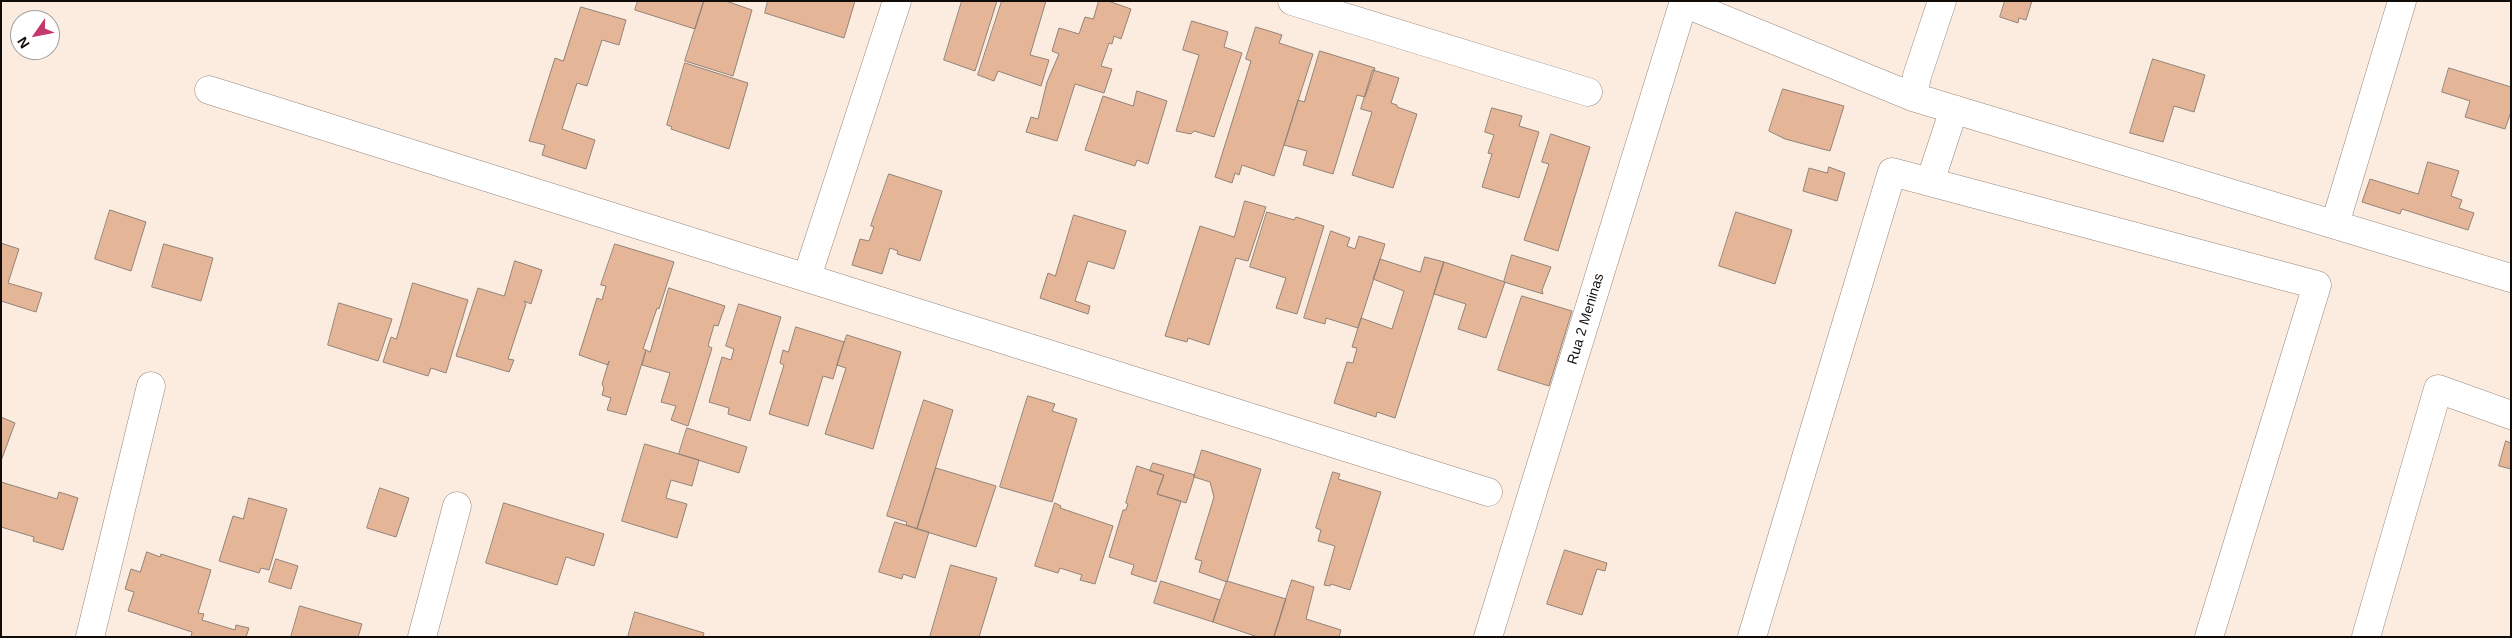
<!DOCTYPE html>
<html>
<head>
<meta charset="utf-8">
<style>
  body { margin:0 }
  #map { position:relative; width:2512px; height:638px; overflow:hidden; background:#fcece0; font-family:Helvetica,sans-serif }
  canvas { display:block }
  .frame { position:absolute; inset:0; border:2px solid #110c08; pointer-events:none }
  .north { position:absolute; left:10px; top:10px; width:50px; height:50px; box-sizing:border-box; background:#fff; border:1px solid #a09e9c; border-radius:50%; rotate:237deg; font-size:14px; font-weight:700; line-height:20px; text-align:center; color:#110c08 }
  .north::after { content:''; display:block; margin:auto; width:18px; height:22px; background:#c4386e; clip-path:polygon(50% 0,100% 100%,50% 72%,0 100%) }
</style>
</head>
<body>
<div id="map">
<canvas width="2512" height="638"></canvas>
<div class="frame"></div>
<div class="north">N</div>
</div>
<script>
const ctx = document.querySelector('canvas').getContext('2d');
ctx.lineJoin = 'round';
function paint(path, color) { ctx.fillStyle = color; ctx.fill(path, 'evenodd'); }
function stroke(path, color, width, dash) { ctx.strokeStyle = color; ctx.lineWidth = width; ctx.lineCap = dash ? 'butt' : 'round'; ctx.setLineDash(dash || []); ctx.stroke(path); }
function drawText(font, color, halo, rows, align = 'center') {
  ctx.font = font + ' Helvetica,sans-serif'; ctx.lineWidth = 4; ctx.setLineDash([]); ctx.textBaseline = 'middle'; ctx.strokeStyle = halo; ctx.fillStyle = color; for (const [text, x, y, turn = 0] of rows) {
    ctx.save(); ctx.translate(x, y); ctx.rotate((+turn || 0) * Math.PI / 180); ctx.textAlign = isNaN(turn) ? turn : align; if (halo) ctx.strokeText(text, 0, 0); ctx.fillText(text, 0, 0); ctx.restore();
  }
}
const building = new Path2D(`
  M638 1H704L695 29 635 10Z
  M704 1H726L752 10 733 76 685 61Z
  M768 1H855L844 38 765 13Z
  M962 1H997L975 71 944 60Z
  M1002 1H1046L1030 55 1049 60 1041 86 998 71 994 81 978 75Z
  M1099 1H1108L1131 9 1121 39 1114 36 1112 44 1109 43 1101 66 1112 69 1104 93 1075 84 1057 141 1026 132 1031 117 1038 119 1047 82 1059 54 1052 51 1059 28 1079 34 1085 17 1093 19Z
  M2005 1H2032L2026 20 2019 18 2018 23 2000 17Z
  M581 7 626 20 619 45 602 40 587 86 577 83 562 129 595 140 586 169 542 155 545 145 529 141 555 58 563 61Z
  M1192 21 1228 32 1224 47 1242 53 1214 137 1194 131 1191 134 1176 131 1199 55 1183 50Z
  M1256 27 1282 35 1279 43 1313 54 1274 176 1242 165 1239 175 1235 173 1232 183 1215 177 1251 61 1246 59Z
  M1320 51 1375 68 1365 97 1357 95 1333 174 1303 165 1307 151 1284 145 1298 100 1304 102Z
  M2153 59 2205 75 2194 112 2174 106 2163 142 2130 133Z
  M685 63 748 83 729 149 671 129 672 127 667 125Z
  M2449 68 2511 87V112L2505 129 2465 117 2470 101 2442 92Z
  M1373 70 1399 78 1391 103 1397 105V107L1417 114 1393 188 1352 175 1372 112 1361 109Z
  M1783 89 1844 106 1830 151 1785 139 1769 131Z
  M1137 91 1167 101 1148 164 1137 160 1135 166 1085 150 1103 96 1133 106Z
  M1492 108 1522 116 1519 126 1539 132 1519 198 1482 187 1492 154 1488 153 1494 135 1485 132Z
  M1551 134 1590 147 1558 251 1524 240 1549 164 1542 162Z
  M2428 162 2459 171 2451 196 2462 200 2459 208 2474 213 2468 230 2402 209 2400 214 2362 202 2370 179 2418 194Z
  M1829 167 1845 173 1837 201 1803 191 1809 168 1827 173Z
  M889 174 942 191 920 261 897 254 898 251 890 248 882 274 852 265 860 239 869 241 874 227 871 226Z
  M1245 201 1266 207 1248 261 1236 258 1209 345 1188 338 1187 342 1165 336 1200 226 1234 237Z
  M110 210 146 222 131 271 95 259Z
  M1267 212 1294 220 1296 217 1324 226 1297 314 1276 308 1286 278 1250 267Z
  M1736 212 1792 230 1775 284 1719 266Z
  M1074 215 1126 231 1114 269 1088 261 1075 301 1090 306 1088 314 1040 298 1048 273 1055 276Z
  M1331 231 1350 238 1347 246 1355 249 1359 236 1385 244 1358 328 1326 318 1325 324 1304 318Z
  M1 243 19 249 8 283 42 293 36 312 1 301Z
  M164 244 213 258 201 301 152 287Z
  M615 244 674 262 659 309 657 308 643 349 646 350 626 415 607 410 611 398 602 395 604 388 602 384 609 361 608 365 579 355 597 298 602 300 606 286 601 285Z
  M1512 255 1551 267 1542 290 1543 294 1504 282Z
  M1425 257 1444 262 1395 418 1377 412 1376 417 1334 403 1347 362 1353 363 1357 348 1352 347 1361 318 1392 329 1404 291 1373 279 1380 259 1420 272Z
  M515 261 542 270 531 304 524 301 526 304 508 359 514 360 509 372 456 356 478 288 504 296Z
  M1444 262 1505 282 1486 338 1458 329 1466 304 1434 294Z
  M413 283 468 300 446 373 431 368 428 376 383 362 391 337 396 339Z
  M669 288 725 306 718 326 714 325 708 346 712 348 688 426 671 420 676 406 661 402 670 373 642 365 646 350 650 352Z
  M1522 296 1572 311 1549 386 1498 370Z
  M339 303 392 319 378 361 328 345Z
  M739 304 781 317 750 421 728 414 729 408 709 402 722 357 731 360 734 349 726 346Z
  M796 327 844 342 833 379 823 376 808 426 769 414 784 365 780 363 783 350 788 352Z
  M847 335 901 352 873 449 825 434 846 368 837 365Z
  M1028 396 1055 404 1052 411 1077 419 1052 502 1000 487Z
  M924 400 953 410 917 529 906 525 907 522 887 516Z
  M1 417 15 423 1 461Z
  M687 428 747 447 739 473 679 454Z
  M2506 441 2511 443V469L2499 466Z
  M645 444 699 460 692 486 671 480 666 498 687 504 677 538 622 521Z
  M1202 450 1261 469 1227 582 1199 572 1202 561 1195 559 1214 497 1210 482 1194 477Z
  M1153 463 1195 475 1186 503 1157 494 1164 475 1150 471Z
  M1137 466 1164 475 1157 494 1181 501 1156 582 1131 574 1134 565 1109 557 1123 510H1126L1128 504 1126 503Z
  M936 468 996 486 976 547 917 529Z
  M1333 472 1340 474 1338 479 1381 492 1350 590 1331 584 1330 586 1324 585 1335 546 1318 541 1321 530 1316 528Z
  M1 482 57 499 59 492 78 498 63 550 33 541 34 537 1 527Z
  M380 488 409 498 396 537 367 528Z
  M249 498 287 509 269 570 261 568 259 573 219 561 233 516 243 519Z
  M504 503 604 534 594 566 566 557 557 585 486 563Z
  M1055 503 1061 506 1060 508 1113 526 1095 584 1080 580 1082 575 1060 568 1058 573 1035 566Z
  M895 522 929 532 915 578 903 574 902 579 879 572Z
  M1565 550 1607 563 1605 571 1597 569 1582 615 1547 604Z
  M147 552 160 557 161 554 211 570 198 613 204 614 202 620 235 630 236 625 249 628 246 637H191L192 632 128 611 134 592 125 589 131 569 140 572Z
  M276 559 298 566 291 589 269 582Z
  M951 565 997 578 979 637H930Z
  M1292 580 1314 587 1306 619 1341 630 1339 637H1274Z
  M1161 581 1220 600 1213 622 1154 603Z
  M1227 581 1286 599 1274 637H1258L1213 622Z
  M300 606 362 624 358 637H291Z
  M635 612 704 633 703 637H628Z`);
paint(building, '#e4b697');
stroke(building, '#928278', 1);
const street = new Path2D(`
  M1292 1 1588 92
  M1684 3 1913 97 2511 278
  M209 90 1488 492
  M1913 97 1917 76 1942 1
  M1930 182 1954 109
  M2335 224 2402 1
  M807 277 897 1
  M90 637 151 386
  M422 637 457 506
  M1488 637 1684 1
  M1752 637 1892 172 2317 285 2209 637
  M2366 637 2438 389 2511 415`);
stroke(street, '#97887d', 29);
stroke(street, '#fff', 28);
drawText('14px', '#110c08', '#fff', [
  ["Rua 2 Meninas",1586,319,-73]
]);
</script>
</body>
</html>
